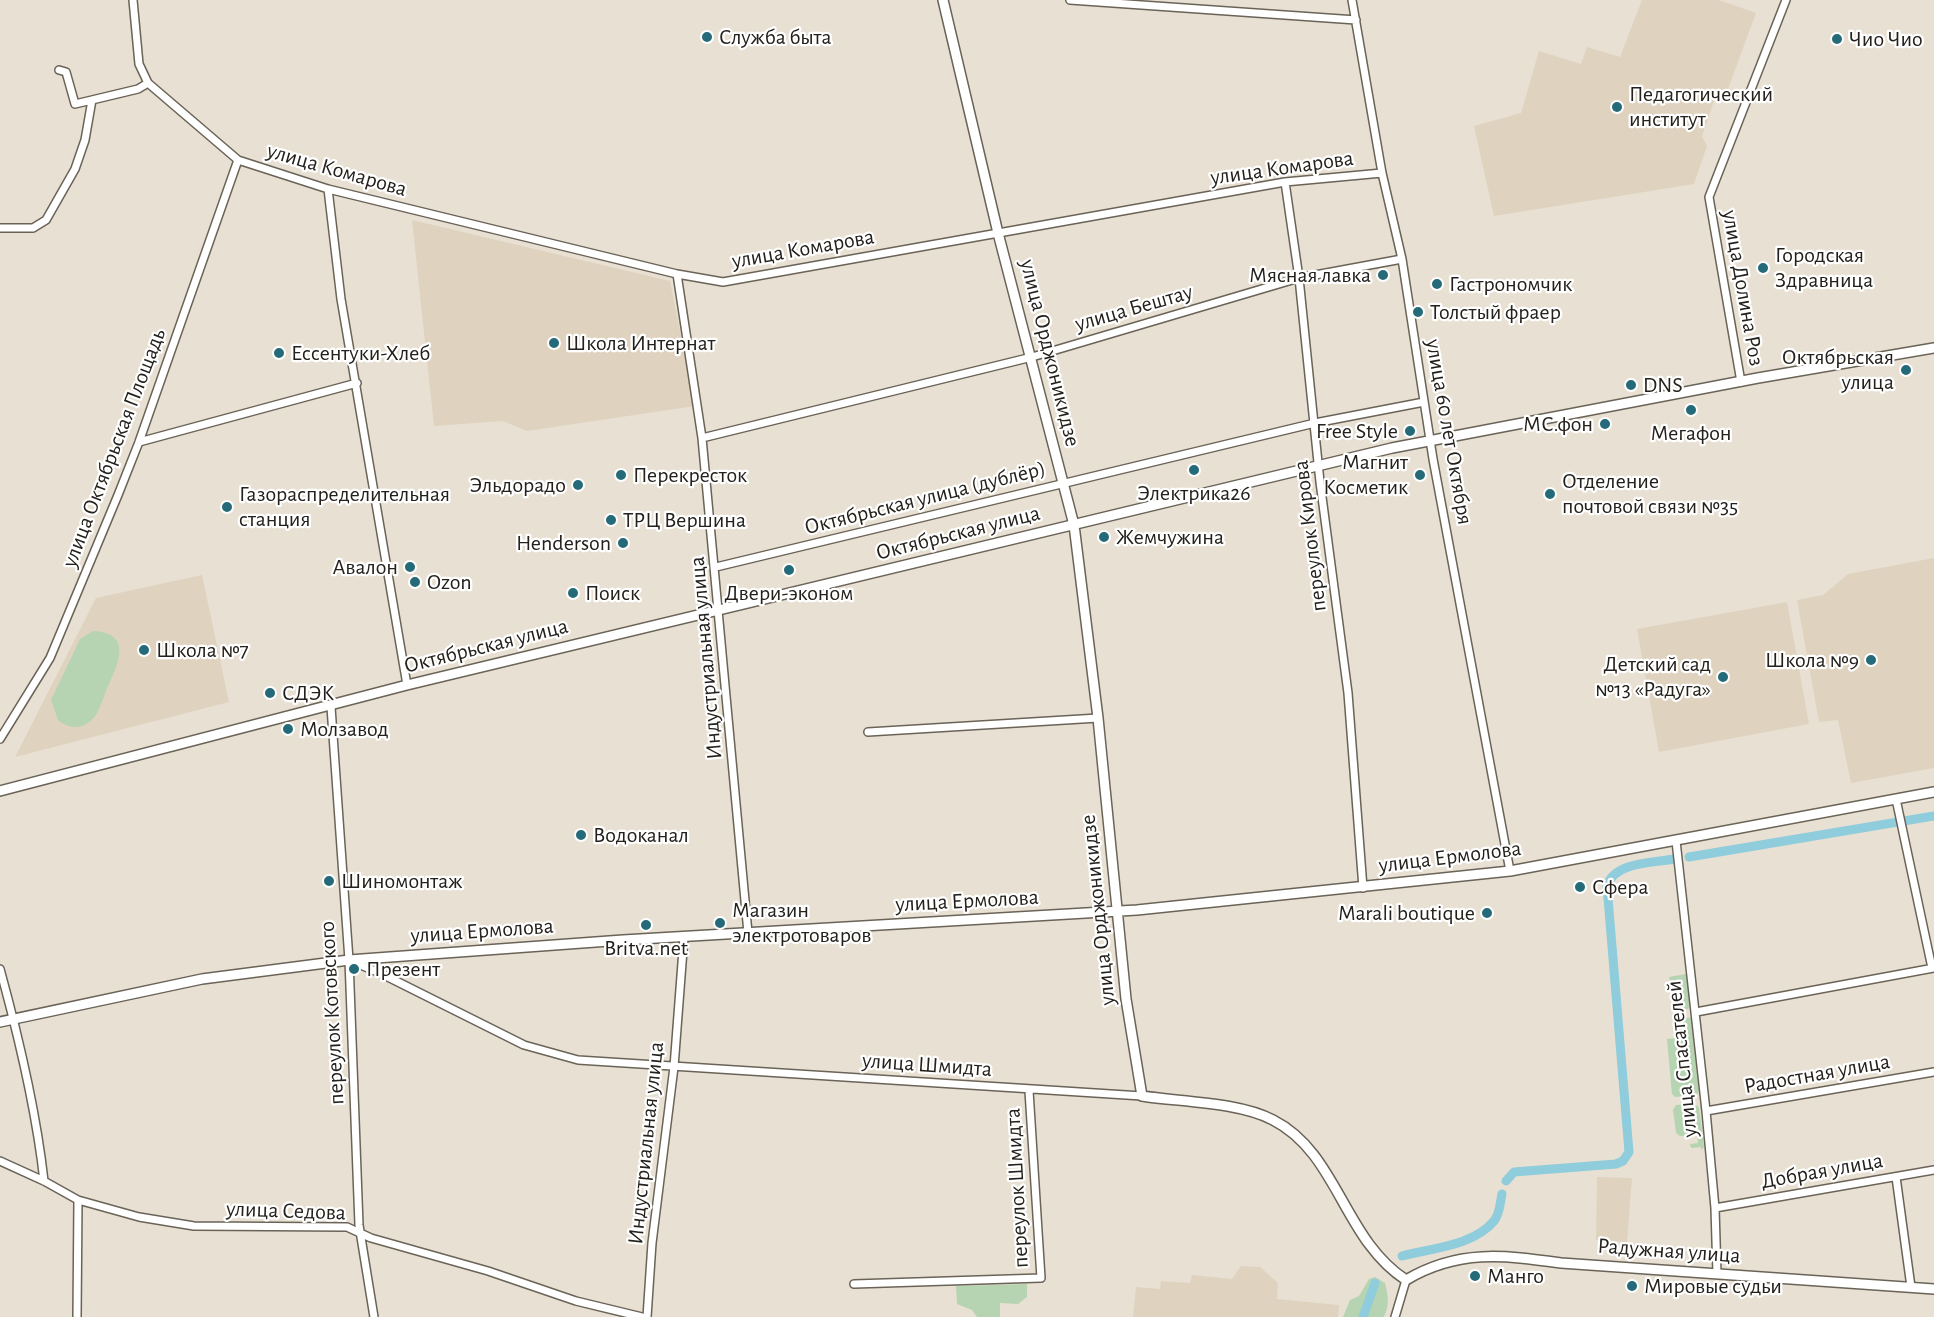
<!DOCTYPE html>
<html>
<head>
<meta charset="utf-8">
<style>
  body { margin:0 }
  canvas { display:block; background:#e8e0d2 }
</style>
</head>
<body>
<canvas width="1934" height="1317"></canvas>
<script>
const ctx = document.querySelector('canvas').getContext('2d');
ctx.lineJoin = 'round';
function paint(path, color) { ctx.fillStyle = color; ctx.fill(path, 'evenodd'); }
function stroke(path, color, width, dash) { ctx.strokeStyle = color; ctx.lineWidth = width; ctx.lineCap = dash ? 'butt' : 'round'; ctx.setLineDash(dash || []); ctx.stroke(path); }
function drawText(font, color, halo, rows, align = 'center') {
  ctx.font = font + ' "Alegreya Sans",sans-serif'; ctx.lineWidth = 4.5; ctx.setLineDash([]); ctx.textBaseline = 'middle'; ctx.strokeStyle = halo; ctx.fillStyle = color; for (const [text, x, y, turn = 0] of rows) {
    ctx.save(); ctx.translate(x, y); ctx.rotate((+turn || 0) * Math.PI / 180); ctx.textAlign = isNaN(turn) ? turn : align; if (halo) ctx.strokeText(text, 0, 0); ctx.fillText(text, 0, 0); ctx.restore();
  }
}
paint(new Path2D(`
  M1642 0H1719L1756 13 1725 97 1714 101 1702 136 1707 146 1694 184 1494 216 1474 126 1521 113 1539 51 1581 64 1587 47 1620 57Z
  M412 220 670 281 695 406 527 431 503 421 434 426Z
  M1934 558V768L1851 783 1838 720 1819 722 1797 600 1823 595 1848 574Z
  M202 575 229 702 15 757 96 598Z
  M1787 602 1809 724 1659 752 1637 629Z
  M1597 1177 1632 1178 1627 1242 1596 1240Z
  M1241 1266 1260 1267 1278 1283 1277 1299 1339 1305 1338 1317H1133L1136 1287 1160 1289 1161 1281 1190 1283 1192 1275 1232 1279Z`), '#dfd3c0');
paint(new Path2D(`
  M93 631C136 633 116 668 106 691 102 701 98 717 88 723 78 730 66 727 58 720L51 700 80 639Z
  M1686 974 1691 1005 1688 1009 1676 1010 1669 977Z
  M1676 1016 1691 1018 1699 1091 1697 1095 1675 1097 1672 1094 1667 1039 1675 1038 1673 1019Z
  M1694 1104 1699 1107 1704 1147 1701 1150V1147L1691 1148 1690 1144 1698 1143 1697 1135 1680 1136 1676 1133 1673 1110 1676 1105Z
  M1375 1277 1385 1283C1388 1296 1390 1304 1384 1317H1343L1350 1300 1359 1296 1369 1279Z
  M1027 1284V1297L1018 1304 1000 1303V1317H977L972 1310 957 1304 956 1286Z`), '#b7d4b2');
stroke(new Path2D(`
  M1689 857 1934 816
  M1506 1181 1514 1172 1616 1164 1623 1161 1629 1152 1607 886C1614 862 1652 863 1674 859
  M1402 1256C1432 1248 1473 1246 1494 1221 1500 1214 1500 1203 1502 1194
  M1363 1317 1375 1283`), '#8fccdc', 9);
const street = new Path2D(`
  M133 0 139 64 148 83 238 160 328 189 677 274 723 282 1285 182 1382 173
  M1070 0 1356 20
  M1352 0 1382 173 1402 259 1433 459 1510 871
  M59 70 66 72 75 104 92 100
  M1285 182 1299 278 1320 482 1348 693 1363 888
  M328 189 341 299 407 685
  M0 228H33L46 220 75 169 85 140 92 100 138 89 148 83
  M677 274 702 438 748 933
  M1741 382 1709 197 1786 0
  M702 438 1032 357 1299 278 1402 259
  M139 442 357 383
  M716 567 1315 423 1424 402
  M331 707 349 960 359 1225 374 1317
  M868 732 1098 718
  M0 739 50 658 118 495 139 442 238 160
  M1896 799 1932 968
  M1676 841 1706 1111 1715 1208 1717 1274
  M351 961 382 974 524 1045 578 1060 1142 1096
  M0 969C19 1038 36 1109 44 1181
  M1696 1012 1934 968
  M1706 1111 1934 1072
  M0 1161 44 1181 78 1200 139 1217 194 1226 347 1227 371 1238 488 1271 576 1301 642 1317
  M1896 1177 1911 1287
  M1715 1208 1934 1170
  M854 1284 1041 1278 1029 1091
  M77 1317 78 1200
  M647 1317 652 1243 674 1067 684 937
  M1395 1317 1406 1280`);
const secondary = new Path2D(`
  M943 0 998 233 1074 525 1098 718 1126 999 1142 1096C1181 1102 1239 1102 1273 1120 1338 1153 1343 1239 1406 1280 1458 1249 1504 1255 1561 1263L1934 1289
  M0 791 407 685 1392 448 1758 378 1934 348
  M0 1022 202 979 349 960 623 940 1137 910 1510 871 1934 792`);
stroke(street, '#6a6357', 10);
stroke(secondary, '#6a6357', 12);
stroke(street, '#fff', 7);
stroke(secondary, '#fff', 9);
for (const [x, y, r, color] of [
  [707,37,6,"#246a79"],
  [1837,39,6,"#246a79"],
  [1617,107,6,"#246a79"],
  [1763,268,6,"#246a79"],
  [1383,275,6,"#246a79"],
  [1437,284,6,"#246a79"],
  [1418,312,6,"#246a79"],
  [554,343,6,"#246a79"],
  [279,353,6,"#246a79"],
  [1906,370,6,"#246a79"],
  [1631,385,6,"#246a79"],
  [1691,410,6,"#246a79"],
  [1605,424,6,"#246a79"],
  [1410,431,6,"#246a79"],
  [1194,470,6,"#246a79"],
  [621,475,6,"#246a79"],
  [1420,475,6,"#246a79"],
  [578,485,6,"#246a79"],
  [1550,494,6,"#246a79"],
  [227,507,6,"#246a79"],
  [611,520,6,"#246a79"],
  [1104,537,6,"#246a79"],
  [623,543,6,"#246a79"],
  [410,567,6,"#246a79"],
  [789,570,6,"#246a79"],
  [415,582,6,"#246a79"],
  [573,593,6,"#246a79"],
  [144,650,6,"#246a79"],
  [1871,660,6,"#246a79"],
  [1723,677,6,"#246a79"],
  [270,693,6,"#246a79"],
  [288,729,6,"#246a79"],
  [581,835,6,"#246a79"],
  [329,881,6,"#246a79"],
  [1580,887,6,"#246a79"],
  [1487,913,6,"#246a79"],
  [720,923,6,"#246a79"],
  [646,925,6,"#246a79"],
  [354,969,6,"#246a79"],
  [1475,1276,6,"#246a79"],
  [1632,1286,6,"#246a79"]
]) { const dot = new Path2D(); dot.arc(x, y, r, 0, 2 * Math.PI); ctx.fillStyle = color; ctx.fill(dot); stroke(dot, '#fff', 2); }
drawText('22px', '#24211c', '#fff', [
  ["Служба быта",719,37],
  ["Чио Чио",1849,39],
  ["Педагогический",1629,94],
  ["институт",1629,119],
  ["Городская",1775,255],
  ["Здравница",1775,280],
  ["Мясная лавка",1371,275,"right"],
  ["Гастрономчик",1449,284],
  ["Толстый фраер",1430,312],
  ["Школа Интернат",566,343],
  ["Ессентуки-Хлеб",291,353],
  ["Октябрьская",1894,357,"right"],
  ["улица",1894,382,"right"],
  ["DNS",1643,385],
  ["МС.фон",1593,424,"right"],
  ["Free Style",1398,431,"right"],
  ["Мегафон",1691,433,"center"],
  ["Магнит",1408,462,"right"],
  ["Косметик",1408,487,"right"],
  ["Перекресток",633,475],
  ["Отделение",1562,481],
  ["почтовой связи №35",1562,506],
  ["Эльдорадо",566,485,"right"],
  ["Электрика26",1194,493,"center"],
  ["Газораспределительная",239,494],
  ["станция",239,519],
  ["ТРЦ Вершина",623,520],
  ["Жемчужина",1116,537],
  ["Henderson",611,543,"right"],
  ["Авалон",398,567,"right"],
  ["Ozon",427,582],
  ["Поиск",585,593],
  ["Двери-эконом",789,593,"center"],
  ["Школа №7",156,650],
  ["Школа №9",1859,660,"right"],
  ["Детский сад",1711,664,"right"],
  ["№13 «Радуга»",1711,689,"right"],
  ["СДЭК",282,693],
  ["Молзавод",300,729],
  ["Водоканал",593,835],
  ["Шиномонтаж",341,881],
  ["Сфера",1592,887],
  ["Магазин",732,910],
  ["электротоваров",732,935],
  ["Marali boutique",1475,913,"right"],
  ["Britva.net",646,948,"center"],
  ["Презент",366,969],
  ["Манго",1487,1276],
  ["Мировые судьи",1644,1286]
], 'left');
drawText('22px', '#24211c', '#fff', [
  ["улица Комарова",1282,168,-8],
  ["улица Комарова",337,170,16],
  ["улица Комарова",803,249,-10],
  ["улица Долина Роз",1743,288,80],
  ["улица Бештау",1134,308,-16],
  ["улица Орджоникидзе",1050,353,76],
  ["улица 60 лет Октября",1449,432,80],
  ["улица Октябрьская Площадь",114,448,-69],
  ["Октябрьская улица (дублёр)",925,498,-14],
  ["Октябрьская улица",958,533,-14],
  ["переулок Кирова",1310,536,-97],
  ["Октябрьская улица",486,646,-14],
  ["Индустриальная улица",706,658,-95],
  ["улица Ермолова",1450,857,-7],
  ["улица Ермолова",967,901,-3],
  ["улица Орджоникидзе",1098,910,-96],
  ["улица Ермолова",482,931,-4],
  ["переулок Котовского",332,1013,-93],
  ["улица Спасателей",1682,1059,-96],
  ["улица Шмидта",927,1065,4],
  ["Радостная улица",1817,1074,-10],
  ["Индустриальная улица",646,1143,-84],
  ["Добрая улица",1822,1171,-10],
  ["переулок Шмидта",1017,1188,-93],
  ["улица Седова",286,1211,2],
  ["Радужная улица",1669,1251,4]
]);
</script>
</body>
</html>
